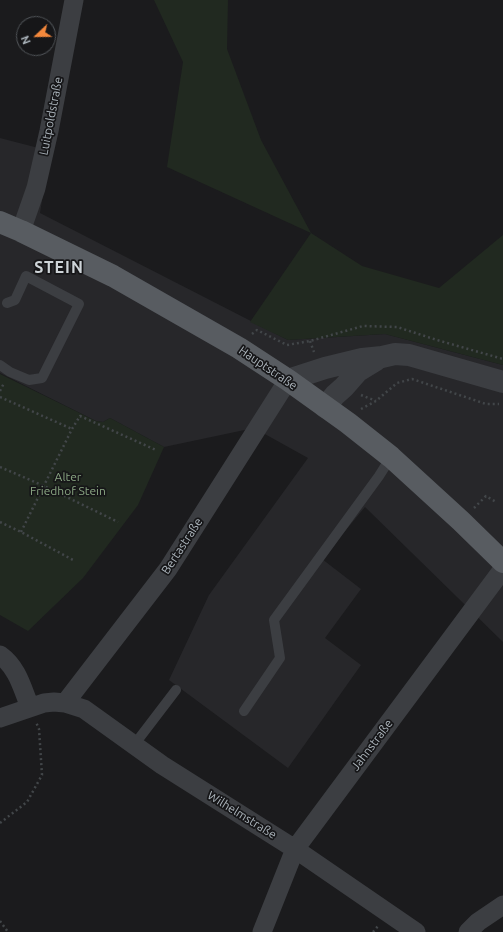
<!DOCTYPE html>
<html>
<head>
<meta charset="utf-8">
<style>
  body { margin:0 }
  #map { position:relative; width:503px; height:932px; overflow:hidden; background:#1b1b1d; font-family:Ubuntu,sans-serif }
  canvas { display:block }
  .north { position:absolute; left:16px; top:16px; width:40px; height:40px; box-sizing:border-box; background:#161618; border:1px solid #52565a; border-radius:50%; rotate:248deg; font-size:11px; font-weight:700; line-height:16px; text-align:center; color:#adb6bd }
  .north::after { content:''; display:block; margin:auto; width:14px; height:18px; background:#f4883c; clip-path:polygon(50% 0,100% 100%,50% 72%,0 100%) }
</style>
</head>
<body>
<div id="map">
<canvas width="503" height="932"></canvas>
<div class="north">N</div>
</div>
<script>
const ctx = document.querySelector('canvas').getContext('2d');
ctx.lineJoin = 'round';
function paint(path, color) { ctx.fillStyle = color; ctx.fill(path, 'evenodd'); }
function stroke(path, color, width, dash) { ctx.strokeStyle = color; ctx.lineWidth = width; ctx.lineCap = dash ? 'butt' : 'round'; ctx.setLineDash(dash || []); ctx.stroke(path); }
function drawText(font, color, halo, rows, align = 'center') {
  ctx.font = font + ' Ubuntu,sans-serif'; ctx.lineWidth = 3.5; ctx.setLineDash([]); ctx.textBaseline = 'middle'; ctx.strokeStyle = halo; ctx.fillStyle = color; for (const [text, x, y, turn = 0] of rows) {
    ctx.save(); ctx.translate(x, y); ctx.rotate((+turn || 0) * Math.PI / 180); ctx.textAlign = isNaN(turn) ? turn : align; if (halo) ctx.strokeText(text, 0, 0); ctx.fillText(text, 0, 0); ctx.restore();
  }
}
paint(new Path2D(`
  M0 138 50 151 40 213 288 340 385 334 503 365V642L365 507 322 559 361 589 325 638 361 665 288 768 169 680 209 595 308 458 254 428 164 447 110 418 103 422 96 421 0 373Z`), '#27272a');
paint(new Path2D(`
  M154 0H228L227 49 261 140 311 233 362 266 439 288 503 235V365L385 334 288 340 250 322 311 233 167 167 183 62Z
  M0 374 96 421 103 422 110 418 164 447 138 505 83 578 28 631 0 615Z`), '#212920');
stroke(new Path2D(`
  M252 334 257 330 287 345 310 341 363 326 397 327 437 340 503 359
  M310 341 314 352
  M0 391 4 383
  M361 395 376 401
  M0 397 72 429
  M361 409 376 401 397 383 412 379 486 404H499
  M0 467 44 486 118 522
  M474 508 486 496 496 502
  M0 522 21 532 75 561
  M21 532 72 429 80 416 156 450
  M0 823 27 802 42 775 39 729 36 722
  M0 921 8 932
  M373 932 378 926`), '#424649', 2.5, [2, 3]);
stroke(new Path2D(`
  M0 365 10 372 29 380 42 378 79 304 26 276 15 300 7 303
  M244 711 280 658 274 620 379 476 391 457
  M134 745 176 690`), '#3c3e42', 10);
stroke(new Path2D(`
  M21 231 36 188 49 131 74 0
  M0 655C18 668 22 688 30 707
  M65 703 168 569 288 380
  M0 718 44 703 54 702 65 703 84 709 162 765 295 849 416 932
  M262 932 295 849 503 569
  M468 932 478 922 503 905`), '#3c3e42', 19);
stroke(new Path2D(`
  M288 380 325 368 362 359 382 357 395 354 409 355 503 382
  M325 407 335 395 344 387 358 371 376 360`), '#3c3e42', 22);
stroke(new Path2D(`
  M0 222 21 231 113 276 239 348 288 380 348 423 391 457 461 521 503 562`), '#585c61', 22);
drawText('12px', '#adb6bd', '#161618', [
  ["Luitpoldstraße",51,116,-79],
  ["Hauptstraße",268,368,34],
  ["Bertastraße",182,546,-57],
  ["Jahnstraße",372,745,-53],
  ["Wilhelmstraße",242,815,32]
]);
drawText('12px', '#8ba784', '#161618', [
  ["Alter",68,477],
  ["Friedhof Stein",68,491]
]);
ctx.letterSpacing = '1px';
drawText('bold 16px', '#ced4d8', '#161618', [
  ["STEIN",59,268]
]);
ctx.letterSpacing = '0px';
</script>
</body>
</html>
